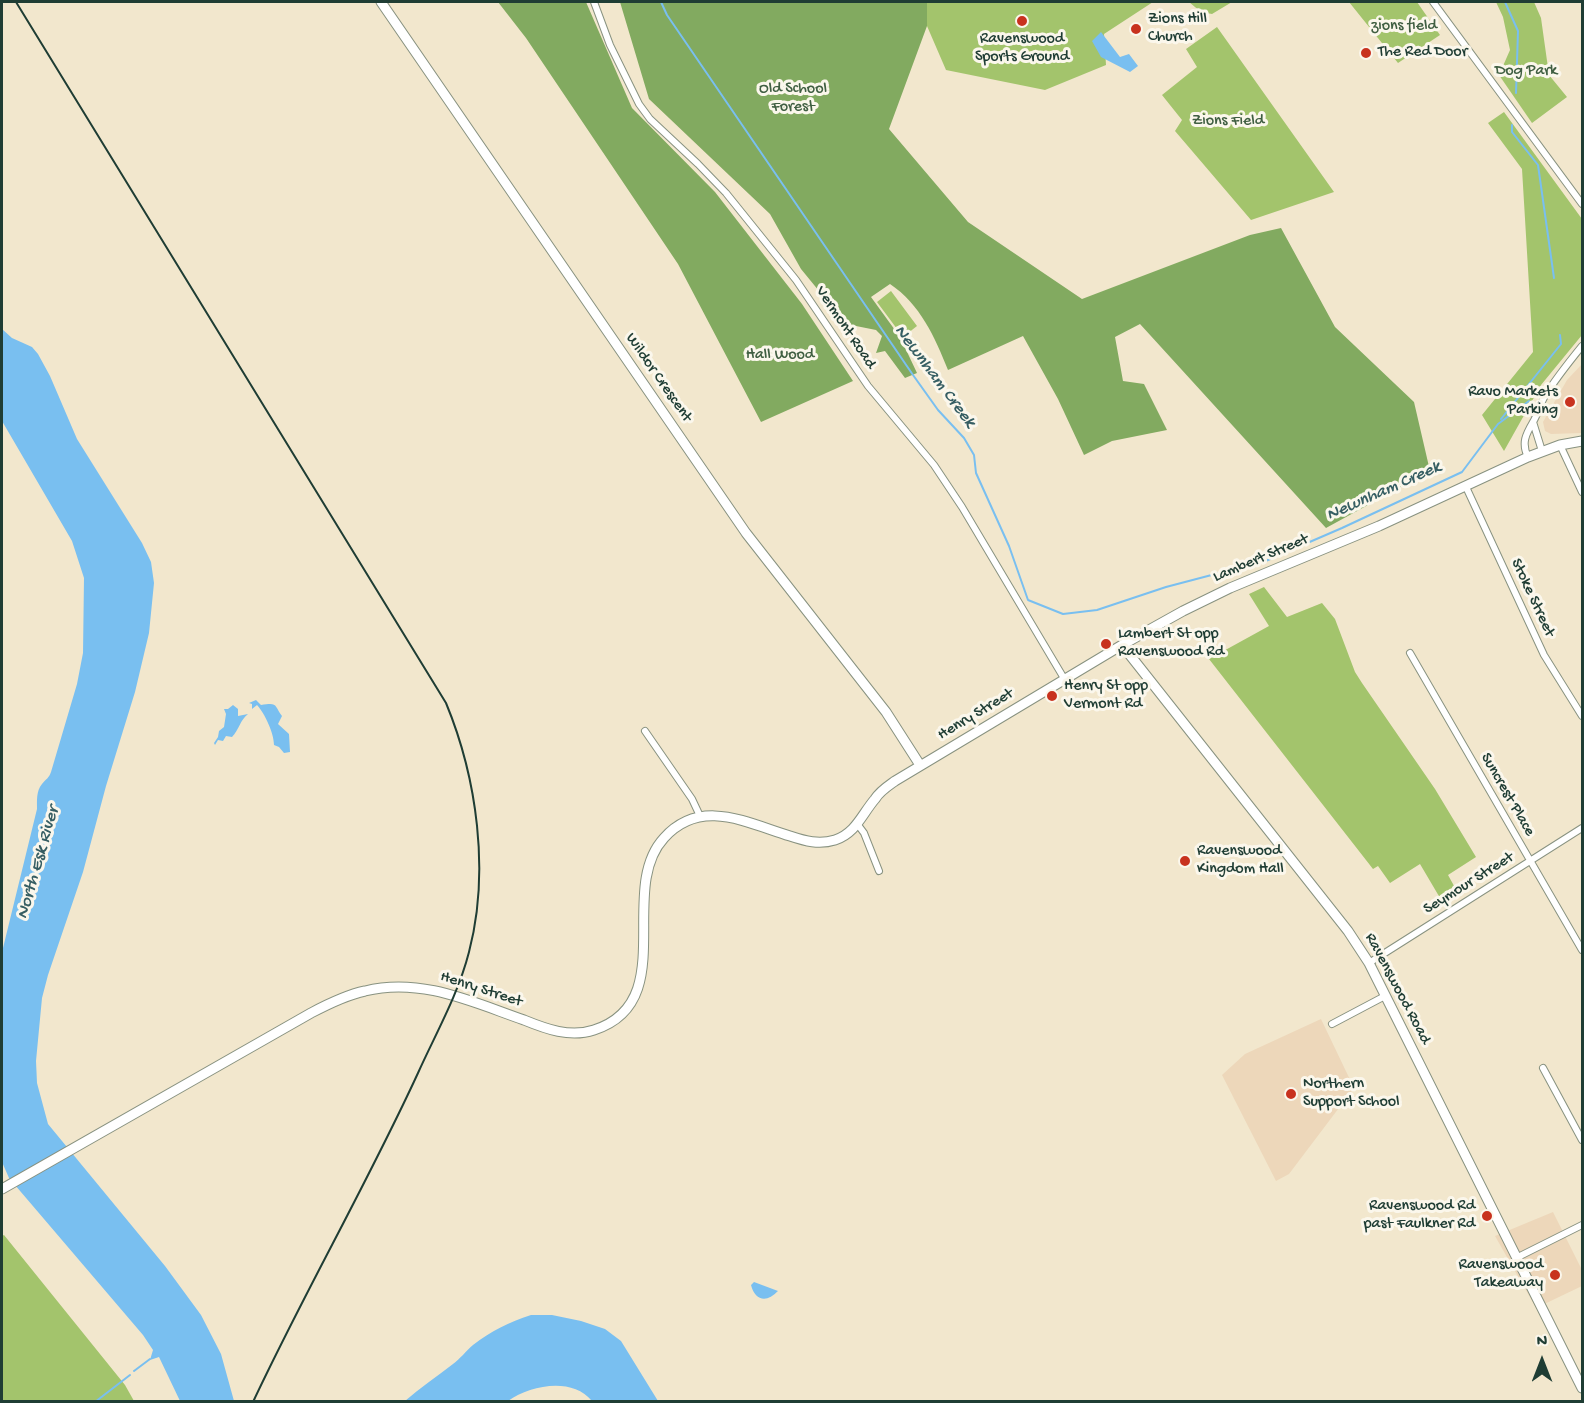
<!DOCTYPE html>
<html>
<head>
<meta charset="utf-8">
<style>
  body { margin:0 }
  #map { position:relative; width:1584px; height:1403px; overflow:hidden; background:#f2e7cd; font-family:"Gochi Hand",sans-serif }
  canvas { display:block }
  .frame { position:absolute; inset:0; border:3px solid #1f3d34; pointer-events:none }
  .north { position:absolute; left:1512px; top:1331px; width:60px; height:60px; -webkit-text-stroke:4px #fbf7ec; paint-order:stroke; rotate:0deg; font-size:16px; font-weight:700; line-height:24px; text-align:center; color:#1f3d34 }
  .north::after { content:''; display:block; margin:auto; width:21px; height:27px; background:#1f3d34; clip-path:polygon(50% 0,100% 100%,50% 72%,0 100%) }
</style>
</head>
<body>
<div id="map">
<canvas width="1584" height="1403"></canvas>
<div class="frame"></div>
<div class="north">N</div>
</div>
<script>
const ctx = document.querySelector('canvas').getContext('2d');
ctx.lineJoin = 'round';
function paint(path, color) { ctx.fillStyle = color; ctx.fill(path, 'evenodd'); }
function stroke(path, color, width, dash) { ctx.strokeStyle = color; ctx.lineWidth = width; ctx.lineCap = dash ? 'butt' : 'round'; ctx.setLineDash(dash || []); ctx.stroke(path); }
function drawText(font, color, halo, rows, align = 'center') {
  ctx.font = font + ' "Gochi Hand",sans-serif'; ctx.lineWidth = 6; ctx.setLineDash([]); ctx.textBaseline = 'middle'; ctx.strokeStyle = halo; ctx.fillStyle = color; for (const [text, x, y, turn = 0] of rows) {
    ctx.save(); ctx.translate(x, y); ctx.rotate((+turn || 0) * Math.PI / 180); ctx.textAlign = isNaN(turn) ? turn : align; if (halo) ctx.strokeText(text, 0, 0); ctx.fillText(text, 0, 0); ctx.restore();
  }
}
paint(new Path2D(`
  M1582 364V433L1551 434 1545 431 1543 422 1567 380Z
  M1321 1019 1354 1088 1289 1174 1276 1181 1222 1075 1245 1054Z
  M1553 1212 1582 1270V1286L1536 1308 1495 1236Z`), '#edd7ba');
paint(new Path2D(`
  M927 2H1153L1104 34 1106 65 1045 90 946 70 927 26Z
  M1189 2H1232L1212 14 1201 12Z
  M1349 2H1417L1440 35 1398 63Z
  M1496 2H1534L1541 18 1549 75 1567 97 1532 123 1499 75 1510 50 1503 17Z
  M1217 27 1334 192 1251 220 1175 131 1182 120 1162 95 1197 67 1186 49Z
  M1504 112 1582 219V335L1541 385 1504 451 1482 415 1533 352 1522 169 1488 123Z
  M891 291 917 326 903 337 877 302Z
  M1264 587 1287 617 1322 603 1335 619 1355 672 1362 683 1435 789 1476 857 1448 875 1458 893 1443 903 1420 864 1390 883 1378 866 1373 869 1209 659 1269 626 1249 594Z
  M4 1235 125 1385 134 1401H2V1236Z`), '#a3c46c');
paint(new Path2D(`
  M498 2H586L632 108 715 192 802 304 853 381 761 422 678 264 526 38Z
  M620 2H927V26L889 129 968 222 1082 299 1250 235 1281 228 1335 327 1414 402 1430 471 1326 528 1140 324 1115 337 1123 381 1144 384 1167 430 1112 441 1084 455 1058 399 1023 336 948 370C935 337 920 304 890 284L871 297 900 337 917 373 905 378 885 351 876 353 882 336 876 330 846 324 801 269 770 214 649 99Z`), '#82aa60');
paint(new Path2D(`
  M1101 32 1120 57 1129 54 1138 66 1130 72 1101 57 1092 41Z
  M2 329 12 338 32 347 38 354 50 376 77 439 142 543 151 562 154 583 149 633 135 692 106 786 83 872 48 975 42 998 36 1061 37 1083 48 1124 165 1266 201 1315 221 1354 234 1401H180L159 1357 150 1360 153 1350 143 1335 9 1178 2 1162V963L3 948 37 809C37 801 36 791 42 784 46 779 49 778 51 772L77 684 83 653 84 578 72 541 2 421Z
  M256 700 261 705C278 702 274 705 282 716L278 724 289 734 290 752 284 753 279 747 274 745C274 733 265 714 257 705L252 709V704L249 703Z
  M233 705 238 709V716L248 714C240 720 239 730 232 737L226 736 223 741 218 740 215 745 214 743 218 737 219 731 224 727 226 714 224 709H228Z
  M754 1282 778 1291C767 1303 755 1301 751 1285Z
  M531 1315H552L581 1321 605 1329 621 1341 658 1401H592C572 1377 531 1385 508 1401H405C420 1388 436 1377 453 1364 460 1359 466 1351 473 1345 491 1331 509 1322 531 1315Z`), '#79bff0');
stroke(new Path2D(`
  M661 2 667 15 913 375 938 410 964 438 974 455 976 473 1009 546 1028 600 1063 614 1097 610 1166 587 1242 567
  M1505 2 1518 31 1516 93
  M1512 125V132L1538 165 1554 278
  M1501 419 1561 344 1560 335
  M1261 563 1342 528 1462 472 1498 424 1529 401
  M134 1371 150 1359
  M95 1402 130 1375`), '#79bff0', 2);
const street = new Path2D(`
  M594 2 610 45 639 104 650 119 698 164 726 193 796 280 868 386 934 465 962 507 1065 680
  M1433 2 1582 204
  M1533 422 1542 451
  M1560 445 1582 492
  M1528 457C1521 443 1526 434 1533 422 1538 414 1540 404 1545 396 1556 378 1569 362 1582 346
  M1466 487 1544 655 1582 716
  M1410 653 1582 950
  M645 731 692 799 700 816
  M858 825 864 833 879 871
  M1369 963 1582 828
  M1332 1024 1385 996
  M1543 1068 1582 1140
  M1518 1257 1582 1225`);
const secondary = new Path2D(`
  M381 2 746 533 886 712 920 765
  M1122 645 1348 931 1369 963 1582 1388
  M2 1189 311 1013C328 1004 346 995 365 991 421 977 472 1002 524 1020 546 1029 570 1038 594 1030 681 1002 616 890 664 838 701 797 747 823 790 836 805 841 819 845 835 840 856 833 862 814 875 799 880 791 888 786 895 781L1122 645 1183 611 1230 588 1379 526 1528 457 1560 445 1582 441`);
stroke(street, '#889280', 8);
stroke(secondary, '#889280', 11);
stroke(street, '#fff', 6);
stroke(secondary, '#fff', 9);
stroke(new Path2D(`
  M16 2 446 703C477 778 490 872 469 952 458 995 436 1033 418 1073 367 1184 305 1291 253 1402`), '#1f3d34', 2);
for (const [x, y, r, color] of [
  [1022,21,6,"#c8321e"],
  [1136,29,6,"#c8321e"],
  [1366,53,6,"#c8321e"],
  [1570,402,6,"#c8321e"],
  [1106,644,6,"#c8321e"],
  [1052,696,6,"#c8321e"],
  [1185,861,6,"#c8321e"],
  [1291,1094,6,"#c8321e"],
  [1487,1216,6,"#c8321e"],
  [1555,1275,6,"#c8321e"]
]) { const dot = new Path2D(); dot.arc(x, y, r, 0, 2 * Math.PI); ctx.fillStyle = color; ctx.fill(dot); stroke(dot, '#fbf7ec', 2); }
drawText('16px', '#1f3d34', '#fbf7ec', [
  ["Zions Hill",1148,20],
  ["Church",1148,38],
  ["Ravenswood",1022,40,"center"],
  ["Sports Ground",1022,58,"center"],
  ["The Red Door",1378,53],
  ["Ravo Markets",1558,393,"right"],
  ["Parking",1558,411,"right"],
  ["Lambert St opp",1118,635],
  ["Ravenswood Rd",1118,653],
  ["Henry St opp",1064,687],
  ["Vermont Rd",1064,705],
  ["Ravenswood",1197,852],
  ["Kingdom Hall",1197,870],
  ["Northern",1303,1085],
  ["Support School",1303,1103],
  ["Ravenswood Rd",1475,1207,"right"],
  ["past Faulkner Rd",1475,1225,"right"],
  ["Ravenswood",1543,1266,"right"],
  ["Takeaway",1543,1284,"right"]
], 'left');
drawText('16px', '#405f42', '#fbf7ec', [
  ["zions field",1404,27],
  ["Dog Park",1526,72],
  ["Old School",793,90],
  ["Forest",793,108],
  ["Zions Field",1228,122],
  ["Hall Wood",780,356]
]);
drawText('16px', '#1f3d34', '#fbf7ec', [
  ["Vermont Road",845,328,56],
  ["Wildor Crescent",658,378,55],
  ["Lambert Street",1261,559,-23],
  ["Stoke Street",1532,598,65],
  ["Henry Street",976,715,-31],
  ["Suncrest Place",1507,795,60],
  ["Seymour Street",1469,884,-32],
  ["Ravenswood Road",1397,989,62],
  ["Henry Street",481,990,18]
]);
drawText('italic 18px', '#365e63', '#fbf7ec', [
  ["Newnham Creek",934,377,53],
  ["Newnham Creek",1384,492,-24],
  ["North Esk River",39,863,-74]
]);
</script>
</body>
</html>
